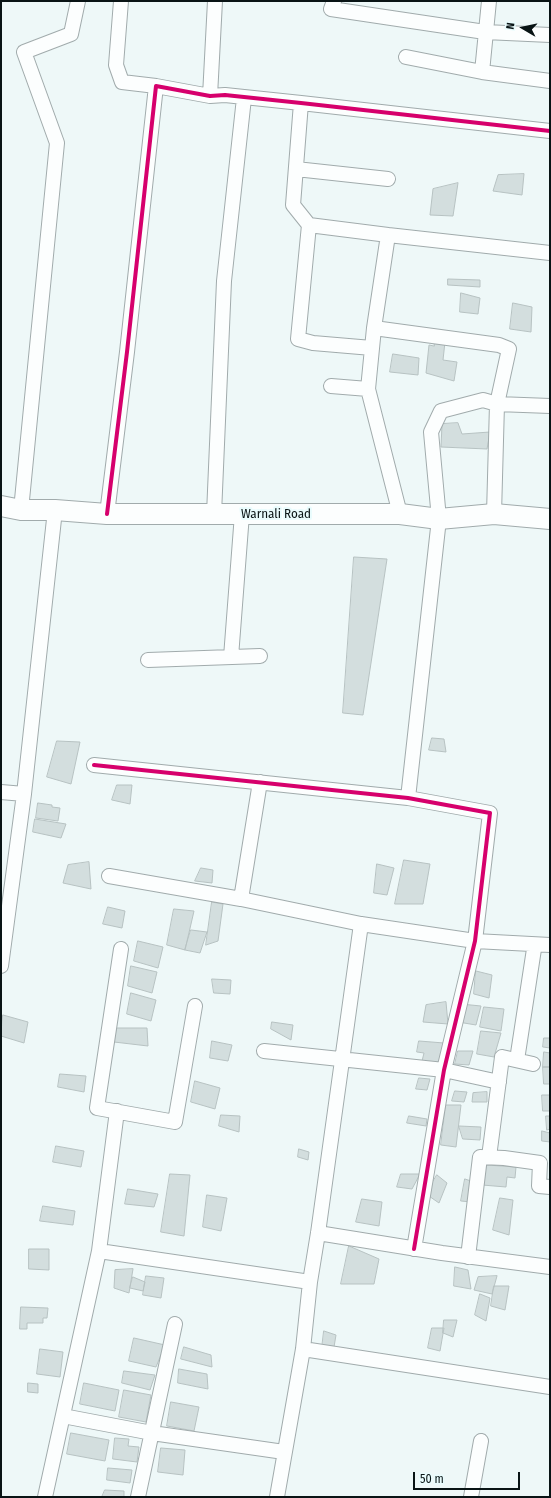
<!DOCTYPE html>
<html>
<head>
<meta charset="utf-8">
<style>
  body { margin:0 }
  #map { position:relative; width:551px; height:1498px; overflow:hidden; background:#eef8f8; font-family:"Fira Sans Condensed",sans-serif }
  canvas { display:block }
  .frame { position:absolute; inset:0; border:2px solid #091415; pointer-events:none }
  .north { position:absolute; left:503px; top:8px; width:40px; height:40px; -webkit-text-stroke:3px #e9fcfd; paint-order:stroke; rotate:279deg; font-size:11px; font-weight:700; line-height:16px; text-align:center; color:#091415 }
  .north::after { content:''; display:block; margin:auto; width:14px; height:18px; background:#091415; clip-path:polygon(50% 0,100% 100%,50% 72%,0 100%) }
  .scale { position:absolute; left:413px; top:1472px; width:107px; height:18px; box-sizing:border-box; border:2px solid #091415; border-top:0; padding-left:5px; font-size:12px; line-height:14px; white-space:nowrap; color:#091415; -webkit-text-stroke:3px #e9fcfd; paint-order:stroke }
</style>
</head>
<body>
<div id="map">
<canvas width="551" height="1498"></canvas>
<div class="frame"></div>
<div class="north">N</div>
<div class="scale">50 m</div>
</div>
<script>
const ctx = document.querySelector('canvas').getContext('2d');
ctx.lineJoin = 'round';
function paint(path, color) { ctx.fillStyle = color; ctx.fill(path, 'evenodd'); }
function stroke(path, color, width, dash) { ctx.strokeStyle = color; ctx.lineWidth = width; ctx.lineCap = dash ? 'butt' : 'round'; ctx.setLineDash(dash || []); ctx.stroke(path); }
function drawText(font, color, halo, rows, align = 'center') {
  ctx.font = font + ' "Fira Sans Condensed",sans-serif'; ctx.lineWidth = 4; ctx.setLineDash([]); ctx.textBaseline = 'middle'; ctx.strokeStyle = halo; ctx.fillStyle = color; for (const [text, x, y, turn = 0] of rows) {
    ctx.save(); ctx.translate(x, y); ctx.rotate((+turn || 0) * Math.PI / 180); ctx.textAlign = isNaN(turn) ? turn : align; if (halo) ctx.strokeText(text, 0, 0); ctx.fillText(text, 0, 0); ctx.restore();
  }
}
const building = new Path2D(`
  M524 174 522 195 493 191 498 175Z
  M458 183 453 216 430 215 433 189Z
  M448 279 480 280V287L448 285Z
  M461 293 480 298 478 314 460 312Z
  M513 303 532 307 531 332 510 329Z
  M434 340 445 342 443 360 457 362 454 381 426 373 429 345 434 346Z
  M393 354 419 358 418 375 390 372Z
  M458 423 462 434 490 432 487 449 441 447 442 424Z
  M354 557 387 559 363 715 343 713Z
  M432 738 444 739 446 752 429 750Z
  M57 741 80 742 71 784 47 777Z
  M117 785H132L130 804 112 800Z
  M38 803 52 805V807L60 808 58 821 36 818Z
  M35 819 66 824 61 838 33 832Z
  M404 860 430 864 423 904H395Z
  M89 862 91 889 63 883 68 865Z
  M377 864 394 868 387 895 374 893Z
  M201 868 213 870 212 883 195 881Z
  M212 902 223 904 218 941 206 945Z
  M108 907 125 911 122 928 103 924Z
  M174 909 194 911 185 950 167 945Z
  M191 930 207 932 200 953 185 950Z
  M138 941 163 947 158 968 134 961Z
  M131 966 157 972 152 993 128 986Z
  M476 971 492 975 489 998 474 994Z
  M212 979 231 980 230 994 214 993Z
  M131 993 156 1000 151 1021 127 1014Z
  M446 1002 448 1024 423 1022 426 1005Z
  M461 1004 481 1006 476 1025 458 1022Z
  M484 1007 504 1009 501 1031 480 1027Z
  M3 1015 28 1022 24 1043 1 1036Z
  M272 1022 293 1025 291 1040 271 1029Z
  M117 1028H147L148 1046 114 1042Z
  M481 1031 501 1033 494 1057 477 1054Z
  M544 1038H550V1048L543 1047Z
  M212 1041 232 1045 228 1061 210 1058Z
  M419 1041 444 1043 441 1063 422 1061 424 1053 417 1052Z
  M458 1051H473L469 1065 455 1064Z
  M544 1052 550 1053V1067H543Z
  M543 1067H550V1084H544Z
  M60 1074 86 1076 84 1092 58 1087Z
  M419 1078 430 1079 427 1090 416 1089Z
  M195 1081 220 1088 215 1109 191 1102Z
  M455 1091 467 1092 464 1102 452 1101Z
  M487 1092V1102H472L473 1093Z
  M542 1095H550V1111H543Z
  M446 1105H461L456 1147 441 1145Z
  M221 1115 240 1116 239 1132 219 1126Z
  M409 1116 427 1119 426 1126 407 1123Z
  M546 1116H550V1129L547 1130Z
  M459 1126 481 1127 480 1140 463 1139Z
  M542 1131 550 1133V1142L542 1141Z
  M56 1146 84 1151 81 1167 53 1162Z
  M299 1149 309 1152 308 1160 298 1157Z
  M487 1165 516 1167 515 1178 507 1177 506 1187 482 1185Z
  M170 1174 190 1175 184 1236 161 1232Z
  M401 1174H420L412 1189 397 1187Z
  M437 1175 447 1183 439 1203 426 1194Z
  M465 1179 474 1182 471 1202 461 1201Z
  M128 1189 158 1194 154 1207 125 1204Z
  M207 1195 227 1198 221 1231 203 1227Z
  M500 1198 513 1200 509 1235 493 1230Z
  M362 1199 382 1202 379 1226 356 1222Z
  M43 1206 75 1211 73 1225 40 1221Z
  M349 1246 379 1259 374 1284H341Z
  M29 1249H49V1270L29 1269Z
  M455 1267 468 1270 471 1289 454 1286Z
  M133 1269 129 1293 114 1288 115 1270Z
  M146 1276 164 1278 161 1298 143 1295Z
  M497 1276 492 1294 474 1290 478 1277Z
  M133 1277 145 1282 143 1291 130 1288Z
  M494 1286H509L505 1310 491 1306Z
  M480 1294 490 1298 486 1321 475 1315Z
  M21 1307 48 1308 47 1318H43V1323H27V1329H20Z
  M444 1320H457L453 1337 443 1333Z
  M432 1328H444L440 1351 428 1348Z
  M324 1331 336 1335 334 1347 322 1348Z
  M134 1338 165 1345 156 1367 129 1361Z
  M184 1347 211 1355 212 1367 181 1359Z
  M40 1349 63 1352 60 1377 37 1374Z
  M179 1369 207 1374 208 1389 178 1383Z
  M124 1371 155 1375 150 1390 122 1383Z
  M28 1383 38 1384V1393L28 1392Z
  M84 1383 119 1390 115 1411 80 1404Z
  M124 1390 151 1395 146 1422 119 1417Z
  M171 1402 199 1407 194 1431 167 1426Z
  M71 1433 109 1440 105 1461 67 1454Z
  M115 1438 129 1439 128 1446 139 1447 137 1462 113 1459Z
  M161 1448 185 1450 183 1475 158 1472Z
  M108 1468 132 1470 130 1483 107 1480Z
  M105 1490 124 1491V1497H102Z`);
paint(building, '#d3dede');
stroke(building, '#b7c2c2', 1);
const street = new Path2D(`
  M121 1 116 65 122 82 156 86
  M334 1 331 9 485 32 550 35
  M406 57 482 72 550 81
  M482 72 489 1
  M210 96 215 1
  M301 103 293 205 309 225 298 339 313 343 372 348
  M296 169 388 179
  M309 225 388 235
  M374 328 499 345 509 349 497 404 550 406
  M331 386 368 389
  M21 510 57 143 24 52 71 34 78 1
  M107 514 127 352 156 86 210 96 225 95 301 103 550 131
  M214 514 224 281 244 98
  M400 514 368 389 374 328 388 235 550 253
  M231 657 242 514
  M148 660 260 656
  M94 765 408 798 490 813 475 941 444 1070 414 1249
  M260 782 241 899 361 924 475 941 550 945
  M1 792 24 794
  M408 798 439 519 431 432 441 411 483 400 497 404 494 514
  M109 876 241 899
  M121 949 97 1108 175 1122 195 1006
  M1 966 24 794 55 510
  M264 1051 444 1070 499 1082
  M517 1060 534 949
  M489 1157 502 1057 533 1064
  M318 1233 442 1253 550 1267
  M99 1251 310 1282
  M468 1257 480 1157 504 1158 540 1163 539 1186 550 1187
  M303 1349 550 1387
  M63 1416 152 1433 284 1452
  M45 1497 99 1251 117 1111
  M138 1497 175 1324
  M277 1497 303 1349 310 1282 318 1233 361 924
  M471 1497 481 1441`);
const secondary = new Path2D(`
  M1 506 21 510H55L107 514H400L439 519 494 514 550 519`);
stroke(street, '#a1abac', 16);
stroke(secondary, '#a1abac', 22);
stroke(street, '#fcfefe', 14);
stroke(secondary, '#fcfefe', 20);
stroke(new Path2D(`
  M107 514 127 352 156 86 210 96 225 95 301 103 550 131
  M94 765 408 798 490 813 475 941 444 1070 414 1249`), '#d6006c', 4);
drawText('13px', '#091415', '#e9fcfd', [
  ["Warnali Road",276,514]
]);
</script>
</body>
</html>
